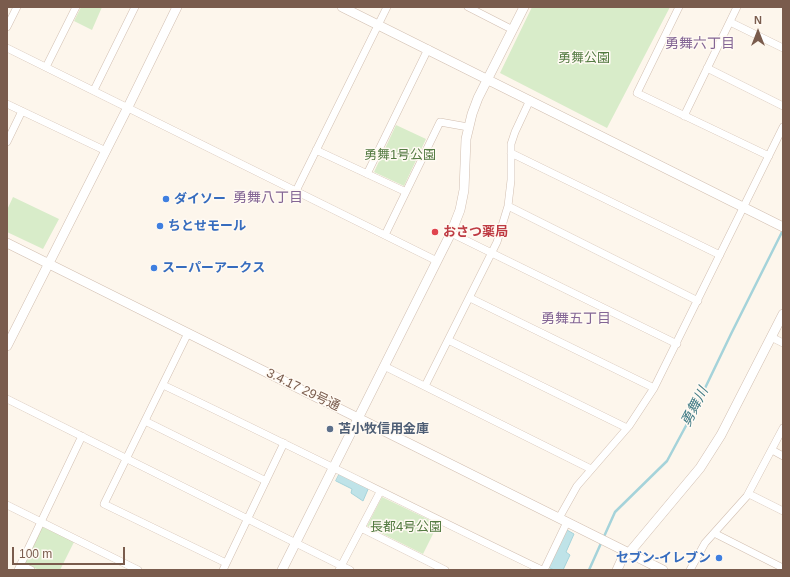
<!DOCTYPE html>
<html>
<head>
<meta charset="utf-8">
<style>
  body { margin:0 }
  #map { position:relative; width:790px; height:577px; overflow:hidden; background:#fdf6ec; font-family:Arial,sans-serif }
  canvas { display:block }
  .frame { position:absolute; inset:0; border:8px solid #7a5c4d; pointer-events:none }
  .north { position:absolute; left:738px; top:12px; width:40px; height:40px; -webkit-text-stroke:3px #fffaf3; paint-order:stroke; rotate:0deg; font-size:11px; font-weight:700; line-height:16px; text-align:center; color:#7a5c4d }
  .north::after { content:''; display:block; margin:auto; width:14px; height:18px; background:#7a5c4d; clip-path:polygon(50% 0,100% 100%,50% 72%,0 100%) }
  .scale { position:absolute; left:12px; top:547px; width:113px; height:18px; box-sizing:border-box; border:2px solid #7a5c4d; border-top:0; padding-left:5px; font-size:12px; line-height:14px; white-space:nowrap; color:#7a5c4d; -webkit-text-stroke:3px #fffaf3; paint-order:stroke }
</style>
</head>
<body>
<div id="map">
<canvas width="790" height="577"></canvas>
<div class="frame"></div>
<div class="north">N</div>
<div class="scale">100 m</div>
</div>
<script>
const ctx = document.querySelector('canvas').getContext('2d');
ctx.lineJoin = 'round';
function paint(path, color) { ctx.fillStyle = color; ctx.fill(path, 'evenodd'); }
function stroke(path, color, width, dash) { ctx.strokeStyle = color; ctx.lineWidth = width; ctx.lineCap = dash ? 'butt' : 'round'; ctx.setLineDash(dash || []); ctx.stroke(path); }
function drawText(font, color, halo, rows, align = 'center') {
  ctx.font = font + ' Arial,"Noto Sans JP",sans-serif'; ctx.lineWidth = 3; ctx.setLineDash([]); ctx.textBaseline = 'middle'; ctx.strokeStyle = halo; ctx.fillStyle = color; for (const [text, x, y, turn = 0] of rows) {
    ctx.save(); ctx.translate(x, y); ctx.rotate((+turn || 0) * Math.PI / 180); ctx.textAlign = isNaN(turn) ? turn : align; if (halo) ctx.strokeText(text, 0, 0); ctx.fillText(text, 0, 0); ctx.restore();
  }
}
paint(new Path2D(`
  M81 7H102L92 30 74 21Z
  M532 7H670L607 128 500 73Z
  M396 125 426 139 404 186 374 172Z
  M13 197 59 219 43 249 7 232V210Z
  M382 497 438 524 423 554 367 526Z
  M41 526 74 542 60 570H39L23 563Z`), '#d8ecc9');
const water = new Path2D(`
  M340 473 369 487 363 501 351 493 352 489 336 481Z
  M567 530 574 534 566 552 570 555 563 570H554L548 567Z`);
paint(water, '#bfe3e8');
stroke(water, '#a5d3da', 1);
stroke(new Path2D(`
  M589 570 615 512 667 461 695 409 731 334 783 230`), '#a5d3da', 2.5);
const minor = new Path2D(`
  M468 7 513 30
  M679 7 637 93 769 156
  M730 22 783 48
  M7 27 17 7
  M7 48 437 261
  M46 67 76 7
  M707 68 783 106
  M94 90 135 7
  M7 104 106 151
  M684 116 737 7
  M7 142 22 111
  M316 150 406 192
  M511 153 720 255
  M367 174 428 49
  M296 191 387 7
  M508 206 698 301
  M451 233 677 344
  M385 235 440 122 468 127
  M470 298 654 388
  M188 333 104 504 226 563
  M771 337 783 343
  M448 340 627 428
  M384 366 591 469
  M163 385C290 445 415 509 542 570
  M425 386 497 242 508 206 511 180V144L515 132 530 100
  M7 399 350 570
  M145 421 266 481
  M772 450 783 456
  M749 494 783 511
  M7 505 138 570
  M559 518 577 486 629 426 654 388 783 127
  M361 528 445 570
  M714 533 783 568
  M20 565 31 570
  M18 570 82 436
  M223 570 284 443
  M339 570 380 492
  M544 570 567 522
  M690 570 705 543 747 496 783 428`);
const tertiary = new Path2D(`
  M342 7 783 227
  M7 243 663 570
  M7 346 128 107 177 7
  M282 570 451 233 460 210 464 190 466 139 472 114 478 98 524 7
  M617 570 622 559 629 553 700 468 721 435 783 314`);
stroke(minor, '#d1beb0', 8);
stroke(tertiary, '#d1beb0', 10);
stroke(minor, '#fff', 7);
stroke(tertiary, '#fff', 9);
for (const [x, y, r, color] of [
  [166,199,4,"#3f7fe0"],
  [160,226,4,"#3f7fe0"],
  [435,232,4,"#e0444e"],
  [154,268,4,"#3f7fe0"],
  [330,429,4,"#5c6f8a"],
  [719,558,4,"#3f7fe0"]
]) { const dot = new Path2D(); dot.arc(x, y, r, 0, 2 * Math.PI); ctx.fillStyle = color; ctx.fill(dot); stroke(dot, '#fffaf3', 1.5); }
drawText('13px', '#537a41', '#fffaf3', [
  ["勇舞公園",584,58],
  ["勇舞1号公園",400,155],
  ["長都4号公園",406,527]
]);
drawText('bold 13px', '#366cbe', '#fffaf3', [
  ["ダイソー",174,199],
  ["ちとせモール",168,226],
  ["スーパーアークス",162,268],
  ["セブン-イレブン",711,558,"right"]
], 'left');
drawText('bold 13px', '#be3a42', '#fffaf3', [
  ["おさつ薬局",443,232]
], 'left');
drawText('13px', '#7a5c4d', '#fffaf3', [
  ["3.4.17 29号通",303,390,26]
]);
drawText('bold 13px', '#4e5e75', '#fffaf3', [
  ["苫小牧信用金庫",338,429]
], 'left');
drawText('14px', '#846695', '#fffaf3', [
  ["勇舞六丁目",700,44],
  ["勇舞八丁目",268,198],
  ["勇舞五丁目",576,319]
]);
drawText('italic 14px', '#437c86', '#fffaf3', [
  ["勇舞川",695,407,-63]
]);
</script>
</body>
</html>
